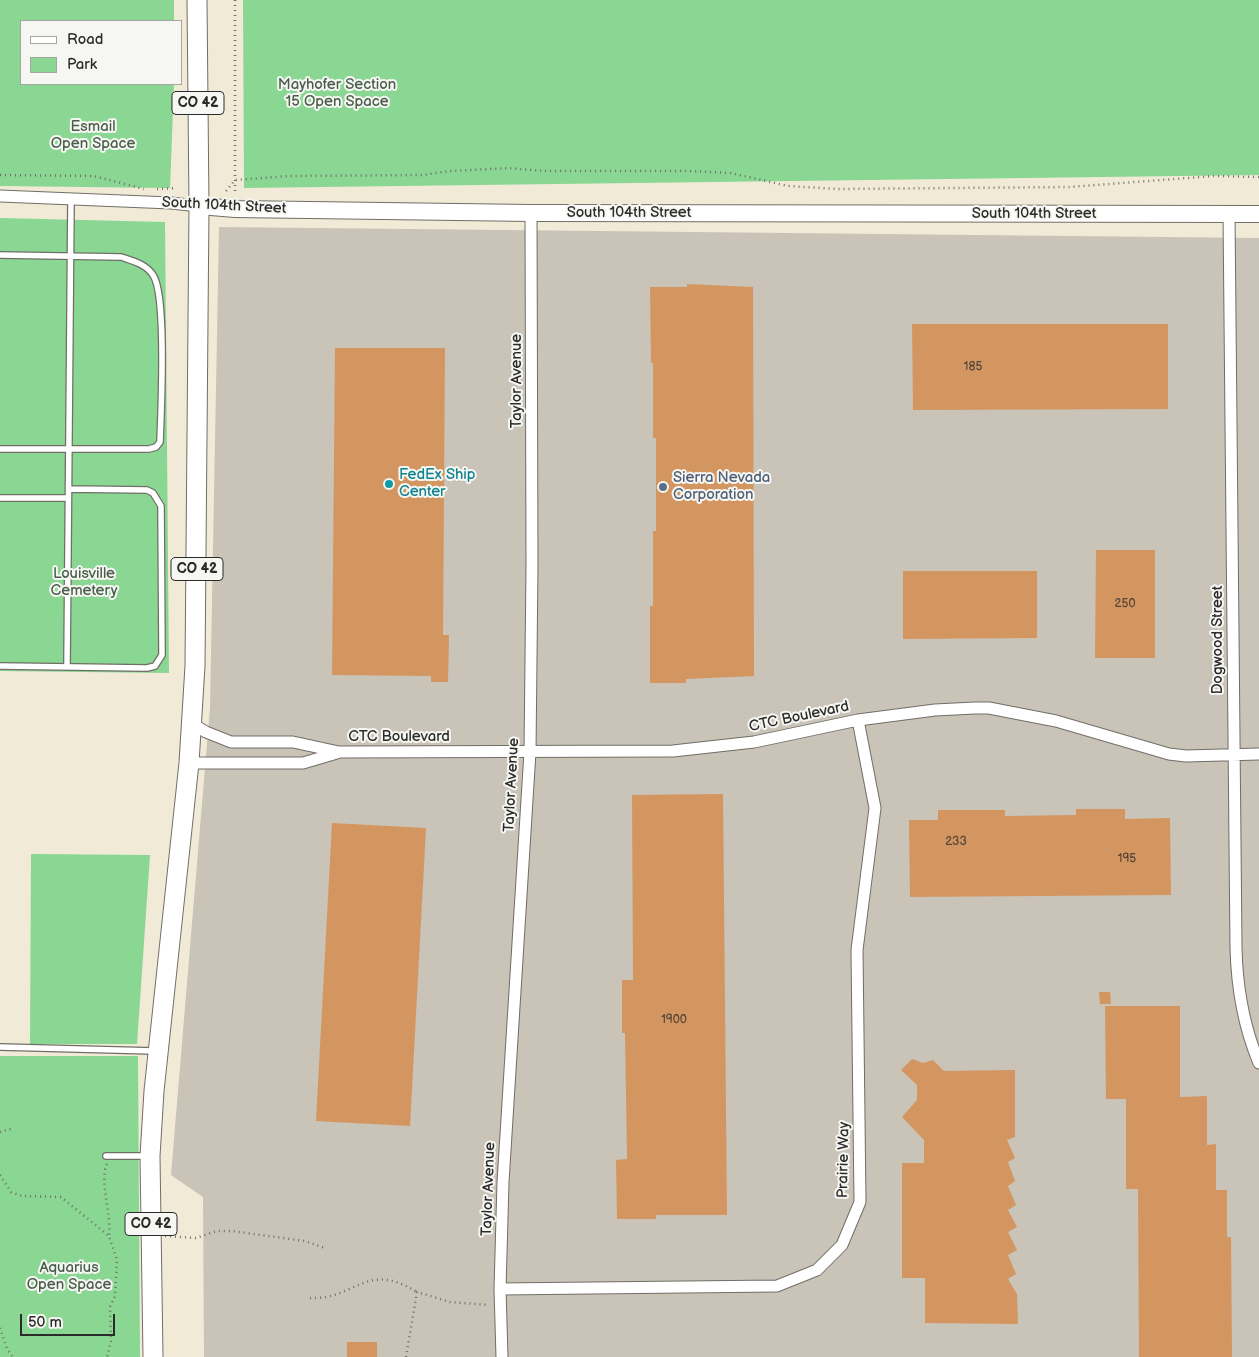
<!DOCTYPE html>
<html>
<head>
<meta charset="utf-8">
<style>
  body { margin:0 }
  #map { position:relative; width:1259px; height:1357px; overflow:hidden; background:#f1ead6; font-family:"Balsamiq Sans",sans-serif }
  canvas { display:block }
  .legend { position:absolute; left:20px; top:20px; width:162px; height:65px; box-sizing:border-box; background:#f6f6f2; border:1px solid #a5a5a2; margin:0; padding:6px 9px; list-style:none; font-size:15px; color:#2b2b2b }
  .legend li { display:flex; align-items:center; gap:10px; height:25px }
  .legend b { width:25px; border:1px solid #a5a5a2 }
  .scale { position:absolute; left:20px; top:1314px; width:95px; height:22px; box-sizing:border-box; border:2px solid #2b2b2b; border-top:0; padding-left:6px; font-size:15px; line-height:18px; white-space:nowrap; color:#2b2b2b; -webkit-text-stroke:4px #f6f6f2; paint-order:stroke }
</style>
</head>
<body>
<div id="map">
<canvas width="1259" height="1357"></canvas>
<ul class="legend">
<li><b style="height:6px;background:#fff"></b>Road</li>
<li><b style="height:14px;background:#8ad693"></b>Park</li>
</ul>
<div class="scale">50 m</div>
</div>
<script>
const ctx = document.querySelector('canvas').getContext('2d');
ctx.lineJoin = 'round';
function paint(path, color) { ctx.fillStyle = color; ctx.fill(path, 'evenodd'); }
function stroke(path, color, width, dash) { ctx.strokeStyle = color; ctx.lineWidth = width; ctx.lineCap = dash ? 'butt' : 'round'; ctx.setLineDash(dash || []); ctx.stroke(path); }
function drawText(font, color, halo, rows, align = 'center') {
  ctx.font = font + ' "Balsamiq Sans",sans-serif'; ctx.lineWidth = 4; ctx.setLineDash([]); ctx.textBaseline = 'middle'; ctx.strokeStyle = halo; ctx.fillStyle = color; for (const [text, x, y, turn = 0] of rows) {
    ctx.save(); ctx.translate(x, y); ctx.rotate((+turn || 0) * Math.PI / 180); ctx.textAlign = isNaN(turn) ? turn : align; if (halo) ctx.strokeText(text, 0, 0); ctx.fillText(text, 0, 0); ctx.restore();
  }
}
paint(new Path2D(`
  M219 227 1259 238V1357H204L203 1197 171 1175 210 708Z`), '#c9c3b8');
paint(new Path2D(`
  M0 0H174V21H21V84H174L170 188 0 186Z
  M243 0H1259V175L244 188Z
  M0 218 165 222 169 673 0 671Z
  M31 854 150 855 137 1044H30Z
  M0 1056H138L140 1357H0Z`), '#8ad693');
paint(new Path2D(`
  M687 284 753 287 754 676 686 679V683H650V606H653V531H656V438H653V363H651L650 287H687Z
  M912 324H1168V409L913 410Z
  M335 348H445L443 635H449L448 682H431V676L332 675Z
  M1096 550H1155V658H1095Z
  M903 571H1037V638L903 639Z
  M723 794 727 1215H656V1219H617L616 1160 627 1159 625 1033H622V980H633L632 795Z
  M1076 809H1125V819L1170 818 1171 895 910 897 909 820H938V810H1005V816L1076 815Z
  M332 823 426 828 410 1126 316 1121Z
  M1099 992H1110L1111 1004H1100Z
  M1105 1006H1180V1097L1207 1096V1145L1216 1144V1190H1227V1237H1231L1232 1357H1139L1138 1189H1126V1099H1106Z
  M912 1059 923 1063 933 1060 944 1071 1015 1070V1137L1007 1140 1015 1158 1008 1162 1015 1181 1008 1186 1016 1205 1008 1210 1017 1227 1008 1232 1017 1250 1008 1255 1016 1274 1008 1279 1017 1294 1018 1324 925 1323V1278H902V1163H924V1140L902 1117 917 1100V1085L901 1070Z
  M347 1342H377V1357H347Z`), '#d49660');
const lane = new Path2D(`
  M0 255 121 257C133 261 146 264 153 275 167 295 161 412 160 442L156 447 149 449H0
  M0 498H68
  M0 666 147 668 155 666 162 655 161 506 153 493 147 490 69 489
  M67 666 71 199
  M0 1047 155 1051
  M106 1156H148`);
const street = new Path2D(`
  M0 196 171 203 199 206
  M1229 213 1236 948C1237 989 1243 1025 1259 1063
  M191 723 206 732 231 742H293L339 752 673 751 754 742 858 720 935 710 975 708H989L1056 721 1169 754 1186 756 1259 754
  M189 763H303L337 753
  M500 1289 777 1286 817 1270 842 1245 860 1202 857 950 875 808 858 720
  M502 1357 500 1289 503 1182 530 752 532 565 531 213`);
const secondary = new Path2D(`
  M199 206 235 209 531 213 1259 214`);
const primary = new Path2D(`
  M153 1357 150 1156 154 1091 189 763 195 666 199 206 197 0`);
stroke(lane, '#706e67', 8);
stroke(street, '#706e67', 13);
stroke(secondary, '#706e67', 18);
stroke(primary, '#706e67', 21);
stroke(new Path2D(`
  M235 0V195
  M0 175 94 176 144 189
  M157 189 176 188
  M226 191 235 180 289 176 423 175 449 171 509 168 543 171H688L731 173 788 186 838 189 1069 187 1214 176 1259 177
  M0 1132 14 1128
  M107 1164C99 1181 112 1215 109 1236
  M0 1175 11 1192 22 1196 61 1197 109 1236 117 1260 115 1296 110 1307 111 1341 107 1357
  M165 1236 196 1238 217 1231H232L305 1241 325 1248
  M310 1298C356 1300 365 1260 417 1292
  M0 1328 7 1349 13 1357
  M406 1357 417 1292 450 1302 489 1305`), '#706e67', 2.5, [1, 4]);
stroke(lane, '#fff', 5.5);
stroke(street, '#fff', 11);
stroke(secondary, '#fff', 16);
stroke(primary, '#fff', 19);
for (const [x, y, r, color] of [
  [389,484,5,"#0f9aa8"],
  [663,487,5,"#5c6f8a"]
]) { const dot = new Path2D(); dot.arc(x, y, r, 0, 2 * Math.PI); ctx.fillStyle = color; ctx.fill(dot); stroke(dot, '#f6f6f2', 2); }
drawText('12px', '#554638', null, [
  ["185",973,367],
  ["250",1125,604],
  ["233",956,842],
  ["195",1127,859],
  ["1900",674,1020]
]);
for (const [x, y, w] of [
  [198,103,52],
  [197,569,52],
  [151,1224,52]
]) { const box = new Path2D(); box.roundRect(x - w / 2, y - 11.5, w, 23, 4); ctx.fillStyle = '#f6f6f2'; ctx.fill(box); stroke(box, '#2b2b2b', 1); }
drawText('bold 14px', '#2b2b2b', null, [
  ["CO 42",198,103],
  ["CO 42",197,569],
  ["CO 42",151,1224]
]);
drawText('15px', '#485e4a', '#f6f6f2', [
  ["Mayhofer Section",337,85],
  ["15 Open Space",337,102],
  ["Esmail",93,127],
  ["Open Space",93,144],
  ["Louisville",84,574],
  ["Cemetery",84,591],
  ["Aquarius",69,1268],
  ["Open Space",69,1285]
]);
drawText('15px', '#2b2b2b', '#f6f6f2', [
  ["South 104th Street",224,206,3],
  ["South 104th Street",629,213],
  ["South 104th Street",1034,214],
  ["Taylor Avenue",517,381,-90],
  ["Dogwood Street",1218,640,-90],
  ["CTC Boulevard",799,717,-12],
  ["CTC Boulevard",399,737],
  ["Taylor Avenue",512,785,-87],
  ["Prairie Way",844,1160,-89],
  ["Taylor Avenue",489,1189,-88]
]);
drawText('15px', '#0d838f', '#f6f6f2', [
  ["FedEx Ship",399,475],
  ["Center",399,492]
], 'left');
drawText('15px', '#4e5e75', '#f6f6f2', [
  ["Sierra Nevada",673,478],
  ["Corporation",673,495]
], 'left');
</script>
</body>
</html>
